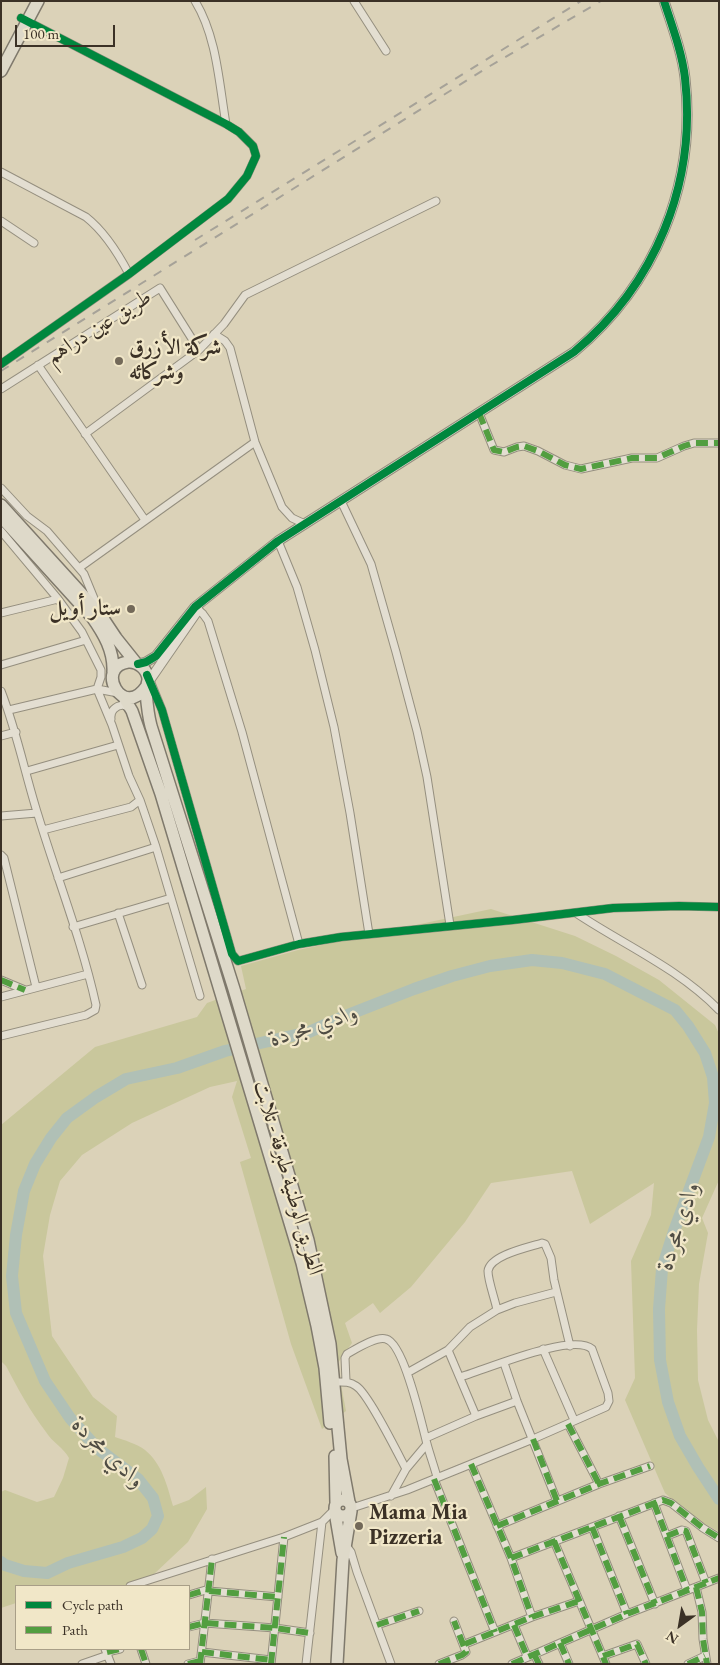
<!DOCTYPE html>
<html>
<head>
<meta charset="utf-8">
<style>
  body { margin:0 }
  #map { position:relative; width:720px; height:1665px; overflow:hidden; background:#dbd2b8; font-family:"EB Garamond",serif }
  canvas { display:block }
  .frame { position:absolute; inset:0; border:2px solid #3b3126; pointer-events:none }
  .legend { position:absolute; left:15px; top:1585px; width:175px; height:65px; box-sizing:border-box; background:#f1e7c8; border:1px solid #a89e87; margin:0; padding:6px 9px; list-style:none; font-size:15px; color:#3b3126 }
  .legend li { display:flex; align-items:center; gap:10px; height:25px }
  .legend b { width:25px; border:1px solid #a89e87 }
  .north { position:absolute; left:655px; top:1600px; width:50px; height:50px; -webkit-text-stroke:4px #f1e7c8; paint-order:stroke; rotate:212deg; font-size:14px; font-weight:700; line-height:20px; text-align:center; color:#3b3126 }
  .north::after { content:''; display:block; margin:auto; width:18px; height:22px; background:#3b3126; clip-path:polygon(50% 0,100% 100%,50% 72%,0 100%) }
  .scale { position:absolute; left:15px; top:25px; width:100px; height:22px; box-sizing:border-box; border:2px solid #3b3126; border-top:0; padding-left:6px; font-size:15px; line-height:18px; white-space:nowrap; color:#3b3126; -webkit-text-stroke:4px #f1e7c8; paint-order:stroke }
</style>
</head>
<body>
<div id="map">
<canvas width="720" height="1665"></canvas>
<div class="frame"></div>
<ul class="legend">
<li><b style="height:6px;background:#00873e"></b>Cycle path</li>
<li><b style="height:6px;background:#529e40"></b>Path</li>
</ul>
<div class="north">N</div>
<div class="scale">100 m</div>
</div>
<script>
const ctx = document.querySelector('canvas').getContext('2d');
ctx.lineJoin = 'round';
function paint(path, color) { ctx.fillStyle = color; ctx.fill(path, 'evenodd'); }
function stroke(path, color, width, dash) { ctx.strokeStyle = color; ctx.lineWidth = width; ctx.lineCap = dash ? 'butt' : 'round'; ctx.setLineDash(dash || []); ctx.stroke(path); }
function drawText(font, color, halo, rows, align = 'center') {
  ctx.font = font + ' "EB Garamond",Amiri,serif'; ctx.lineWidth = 4.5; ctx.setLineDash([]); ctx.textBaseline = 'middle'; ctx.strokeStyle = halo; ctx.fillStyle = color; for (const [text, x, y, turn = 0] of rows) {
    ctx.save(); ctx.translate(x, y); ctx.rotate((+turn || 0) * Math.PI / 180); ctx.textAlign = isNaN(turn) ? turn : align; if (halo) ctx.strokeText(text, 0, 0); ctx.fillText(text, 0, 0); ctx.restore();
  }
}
paint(new Path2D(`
  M491 909 575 936 616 956 659 980 715 1025 719 1034V1180L702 1218 708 1233 699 1284 697 1330 698 1380 708 1420 719 1442V1532L691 1516 665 1493 625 1400 635 1378 631 1261 651 1215 654 1183 590 1224 572 1171 491 1183 465 1222 411 1287 380 1313 373 1303 345 1323 352 1343 337 1364 346 1411 322 1429 291 1344 240 1162 251 1158 232 1097 237 1081 210 1087 132 1123 82 1155 60 1181 50 1215 43 1256 52 1336 93 1397 117 1416 115 1437C124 1440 137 1444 145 1450 162 1464 167 1485 173 1506L189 1500 206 1487 207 1509 188 1542 153 1575 122 1586H16V1603L1 1608V1492L5 1490 37 1502 54 1497 63 1478 69 1458C64 1448 52 1442 46 1432 30 1411 18 1389 6 1366L1 1361V1125L95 1047 197 1017 207 1003 246 989 241 966 298 950Z`), '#c9c79c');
stroke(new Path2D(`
  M1 1562 5 1565 24 1571 47 1573 68 1563 123 1547 142 1538 152 1529 158 1516 153 1498 138 1479 97 1448 70 1418 45 1381 16 1313 12 1276 16 1235 24 1191 35 1164 51 1138 67 1118 96 1097 126 1079 177 1068 225 1051 309 1032 345 1016 414 989 452 976 490 966 532 960 562 963 605 974 675 1010 688 1026 705 1053 713 1077 715 1103 709 1137 674 1231 662 1269 659 1309 660 1360 668 1402 680 1436 698 1467 719 1499`), '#b0c0b6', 12);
const minor = new Path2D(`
  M195 1C217 37 219 83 226 124
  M354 1 386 51
  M1 172 86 217C105 232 118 253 129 274
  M1 221 34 243
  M214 334 225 341 230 348 255 442 282 507 292 518 305 524
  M1 364 129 274 228 199 247 176 256 156 253 146 239 132 226 124 21 18
  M38 365 145 520
  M1 389 160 288 199 350
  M479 413 494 450 504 452 517 447 524 446 538 451 565 465 581 469 632 458H657L684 446 694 443H719
  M85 434 199 350 224 324 245 295 436 201
  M1 488 27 516 47 531 84 574 98 608
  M341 501 371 564 396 652 417 731 427 777 450 925
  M1 531 58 599 82 632 101 670V677L97 689 112 725 129 776 140 800 156 847 200 996
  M278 541 297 587 315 650 334 727 350 813 369 934
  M79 568 255 442
  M195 607 203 614 208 621 242 732 299 944
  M1 613 58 599
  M1 665 86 640
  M149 678 162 710 232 954 238 961 299 944 341 937 513 920 613 908 679 906 719 907
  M1 691C17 732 25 774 38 815 57 878 82 941 96 1005L95 1010 86 1015 1 1036
  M9 710 97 689 118 693
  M111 719C110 711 115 706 123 705L130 708
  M1 736 16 732
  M27 771 118 745
  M1 816 37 813
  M43 830 131 807 140 800
  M1 855 4 858 36 987
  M58 878 156 847
  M118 913 142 985
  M576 913C624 945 678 968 719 1010
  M73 927 171 898
  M1 980 25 990
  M1 997 88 974
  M497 1310C495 1299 488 1281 488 1271 490 1255 530 1247 542 1243L545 1244 551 1258 554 1280 570 1346
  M543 1349 574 1420
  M448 1350 476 1416
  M504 1363 517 1401 557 1501
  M407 1373 448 1350 470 1327 497 1310 515 1303 556 1292
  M346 1381 345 1358 347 1354C356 1349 376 1336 386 1339 404 1343 422 1425 427 1444 430 1455 434 1466 437 1477
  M334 1382C343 1382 349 1381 356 1386 368 1393 398 1454 406 1469
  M568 1424 599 1484
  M426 1438 476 1416 517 1401
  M471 1464 511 1558 532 1617
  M434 1479 495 1632
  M391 1496 406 1469 427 1444
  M654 1503 687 1590
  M352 1508 407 1490 533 1439 606 1407 609 1401 608 1393 592 1349C572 1332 485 1370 460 1377
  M619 1516 655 1604
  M497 1526 599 1484 650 1466
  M592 1527 627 1614
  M667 1536 682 1530 686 1531 706 1583
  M554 1541 606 1664
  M345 1544 351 1552 357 1572 391 1664
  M511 1558 663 1500 671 1503 703 1528 719 1538
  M130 1586 284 1537 322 1522 335 1509
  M696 1587 702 1612 703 1639 707 1664
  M209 1591 278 1597
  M189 1595 209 1589
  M377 1625 419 1611
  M514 1625 527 1656
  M189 1627 205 1623 275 1628 310 1633
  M560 1643 569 1664
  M465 1644 532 1617 579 1601
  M105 1649 111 1664
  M141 1649 146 1664
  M107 1652 120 1649
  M202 1652 271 1660
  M534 1654 539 1664
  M603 1656 637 1644 646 1664
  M82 1664 108 1655
  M188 1664 200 1661
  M200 1664 212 1559
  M271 1664 284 1537
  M306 1664 322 1522
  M439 1664 462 1655 466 1652 454 1621
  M512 1664 627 1614 719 1578
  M688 1664 705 1656`);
const tertiary = new Path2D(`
  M138 664 146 662 156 656 195 607 278 541 574 352C655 285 697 184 685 78 682 52 672 26 664 1
  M147 684 198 610`);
const primary = new Path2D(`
  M1 71 38 1
  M1 505 100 614 116 638 136 663
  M1 517 92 617C104 634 114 651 113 672
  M146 687C123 720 94 667 128 662 138 661 148 670 148 680 147 685 146 688 146 692 147 704 148 715 151 726L234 989 308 1240 330 1344 341 1459 349 1502
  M123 696 132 711 161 794 302 1263 317 1326 325 1368 330 1423
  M335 1456 336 1503
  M335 1508a8 8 0 1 1 16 0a8 8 0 1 1-16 0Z
  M335 1512 342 1553
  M337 1664 343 1560 351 1511`);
stroke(minor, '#958f7f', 9);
stroke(tertiary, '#958f7f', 11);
stroke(primary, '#7f796c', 14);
stroke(minor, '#e3ded1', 7);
stroke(tertiary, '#e3ded1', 9);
stroke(primary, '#ded9c9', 11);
stroke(new Path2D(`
  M195 240 581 1
  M1 371 490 66 601 1`), '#a6a298', 2, [9, 9]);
stroke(new Path2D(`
  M479 413 494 450 504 452 517 447 524 446 538 451 565 465 581 469 632 458H657L684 446 694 443H719
  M1 980 25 990
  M568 1424 599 1484
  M533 1439 557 1501
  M471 1464 511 1558 532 1617
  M434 1479 495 1632
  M654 1503 687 1590
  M619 1516 655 1604
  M497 1526 599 1484 650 1466
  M592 1527 627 1614
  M667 1536 682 1530 686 1531 706 1583
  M554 1541 606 1664
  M511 1558 663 1500 671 1503 703 1528 719 1538
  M696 1587 702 1612 703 1639 707 1664
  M209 1591 278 1597
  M189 1595 209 1589
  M377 1625 419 1611
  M514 1625 527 1656
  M189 1627 205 1623 275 1628 310 1633
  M560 1643 569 1664
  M465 1644 532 1617 579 1601
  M141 1649 146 1664
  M107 1652 120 1649
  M202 1652 271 1660
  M534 1654 539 1664
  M603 1656 637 1644 646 1664
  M188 1664 200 1661
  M200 1664 212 1559
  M271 1664 284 1537
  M439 1664 462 1655 466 1652 454 1621
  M512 1664 627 1614 719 1578
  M688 1664 705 1656`), '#529e40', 6, [12, 6]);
stroke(new Path2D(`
  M1 364 129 274 228 199 247 176 256 156 253 146 239 132 226 124 21 18
  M138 664 146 662 156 656 195 607 278 541 574 352C655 285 697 184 685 78 682 52 672 26 664 1
  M147 675 162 710 232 954 238 961 299 944 341 937 513 920 613 908 679 906 719 907`), '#00873e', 8);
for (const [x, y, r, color] of [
  [119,361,5,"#736959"],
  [131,609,5,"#736959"],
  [359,1526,5,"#736959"]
]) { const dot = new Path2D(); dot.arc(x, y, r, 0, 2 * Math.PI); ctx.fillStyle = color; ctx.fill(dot); stroke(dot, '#f1e7c8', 2); }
drawText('22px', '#3b3126', '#f1e7c8', [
  ["طريق عين دراهم",99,327,-32],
  ["الطريق الوطنية طبرقة - تلابت",288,1178,74]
]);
drawText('bold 22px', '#3b3126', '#f1e7c8', [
  ["شركة الأزرق",129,348],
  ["وشركائه",129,373],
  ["ستار أويل",121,609,"right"],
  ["Mama Mia",369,1513],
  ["Pizzeria",369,1538]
], 'left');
drawText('italic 24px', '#4f4c43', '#f1e7c8', [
  ["وادي مجردة",314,1026,-18],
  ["وادي مجردة",679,1226,-72],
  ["وادي مجردة",108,1453,44]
]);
</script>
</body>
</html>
